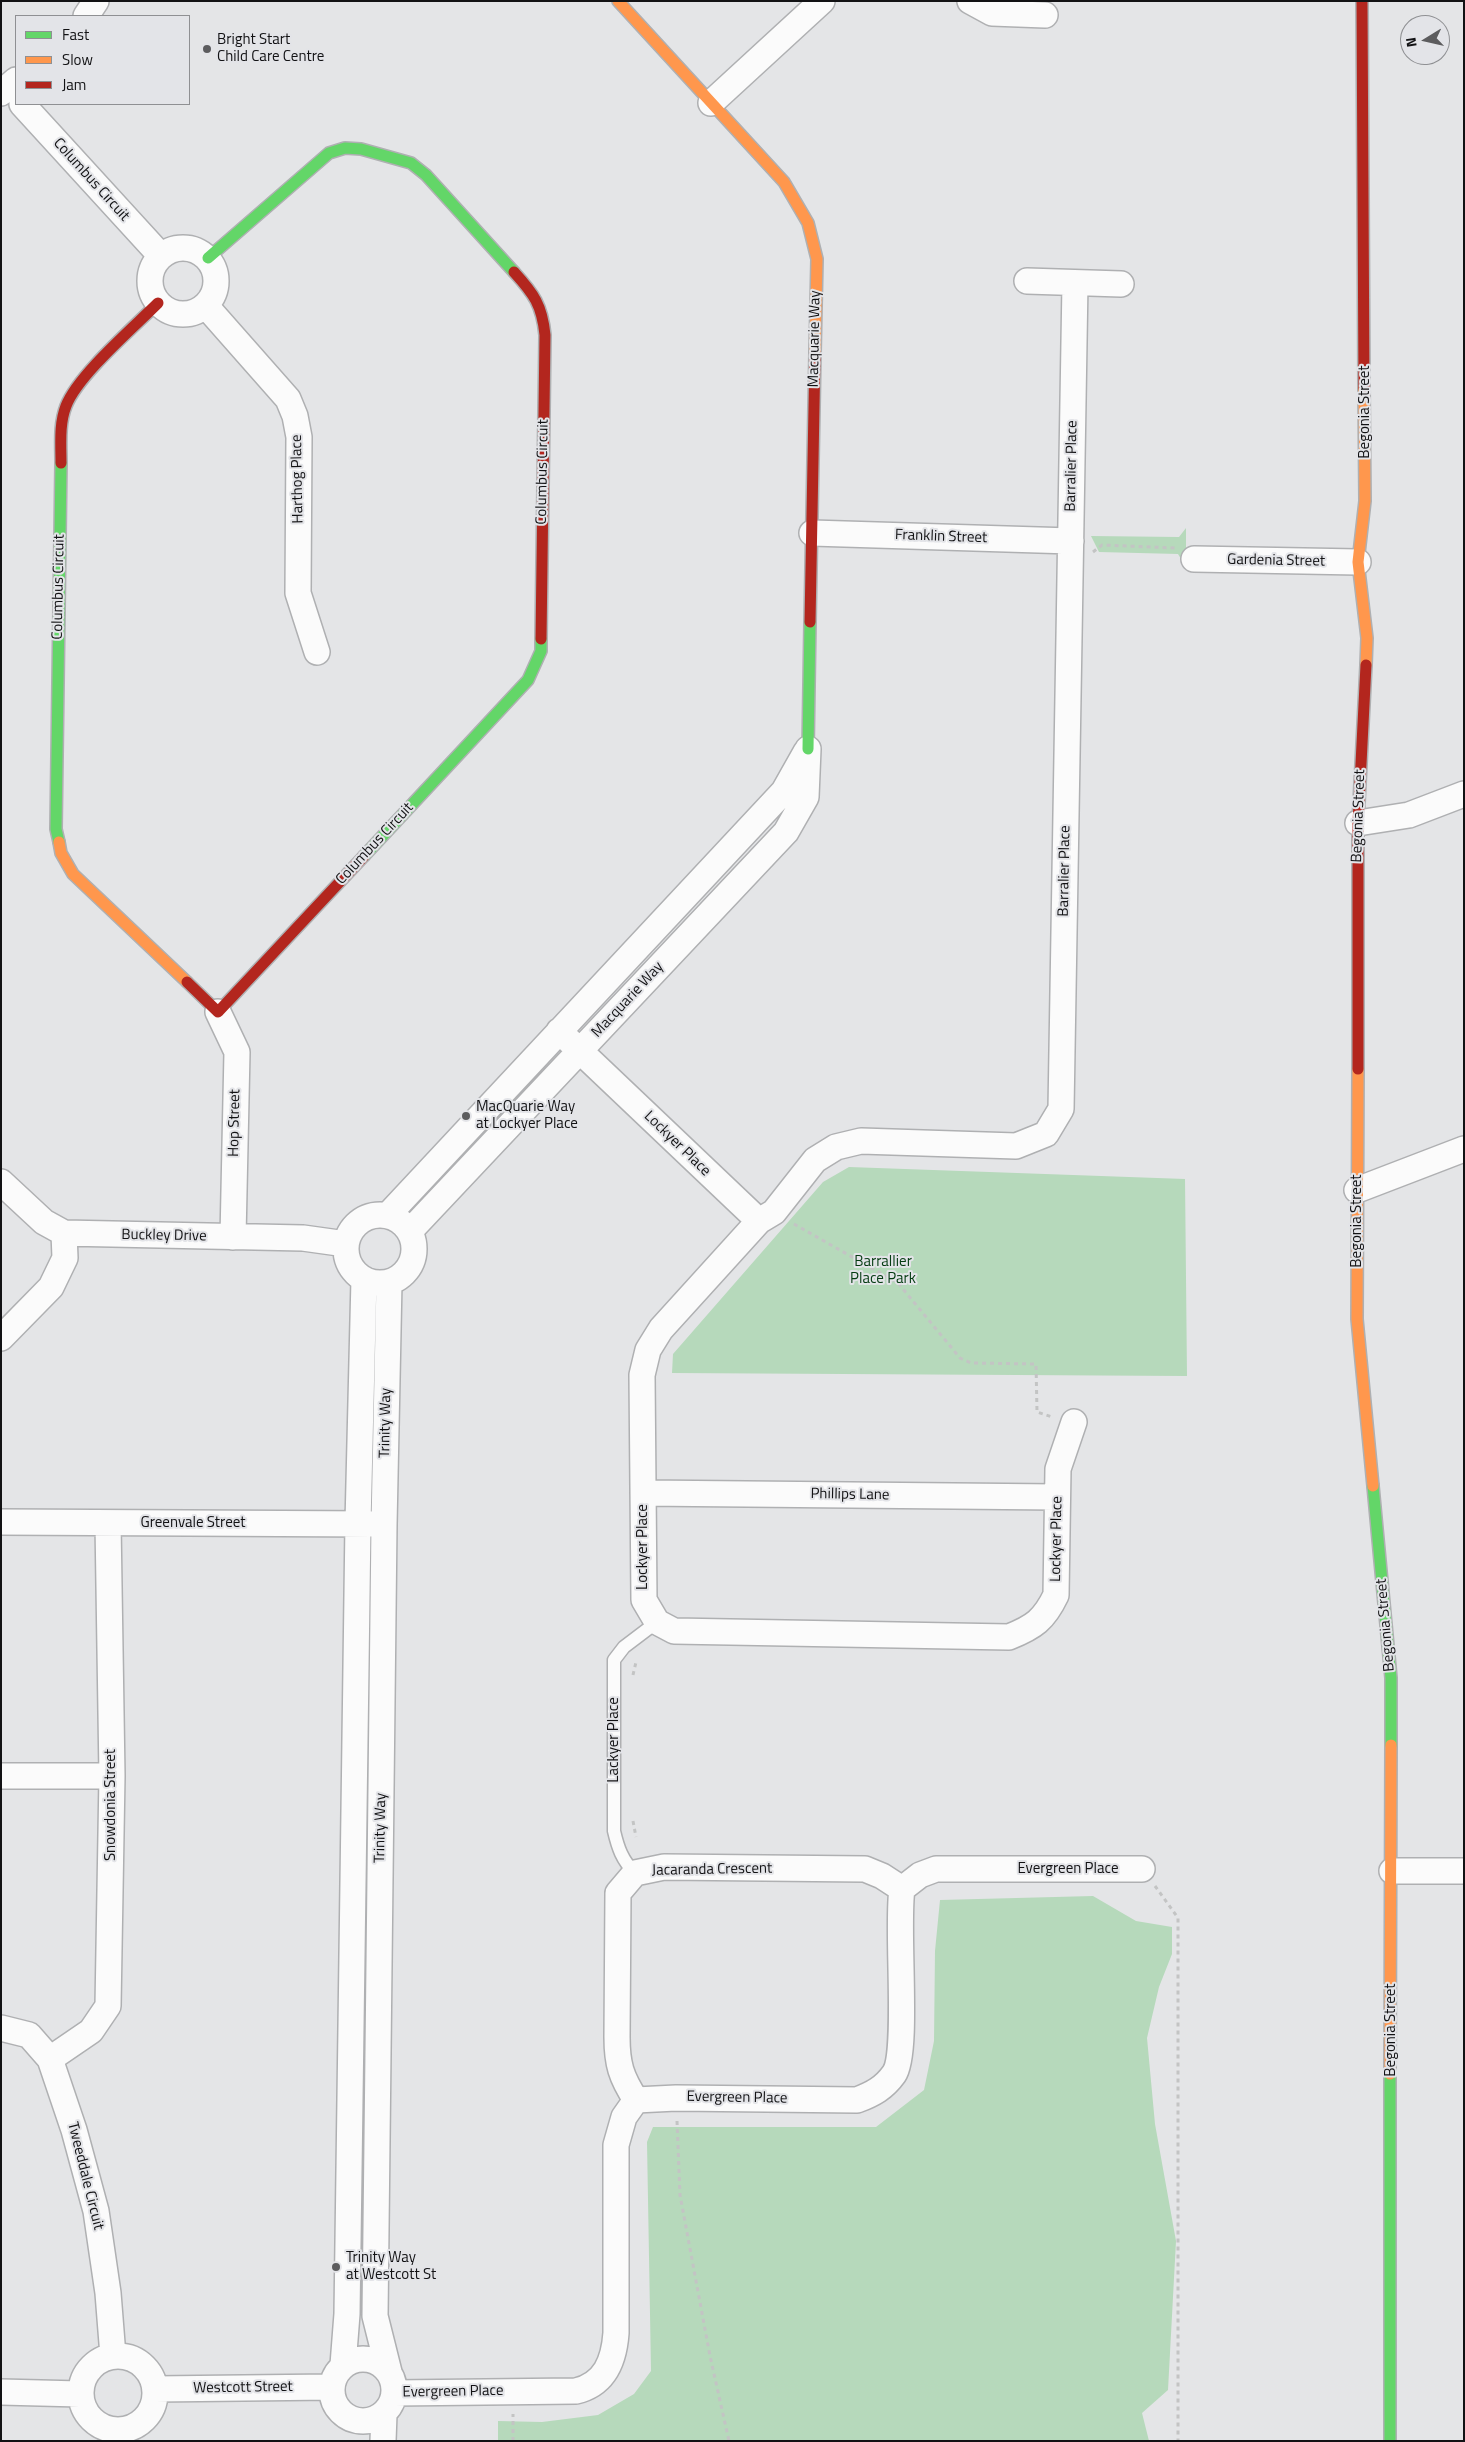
<!DOCTYPE html>
<html>
<head>
<meta charset="utf-8">
<style>
  body { margin:0 }
  #map { position:relative; width:1465px; height:2442px; overflow:hidden; background:#e4e5e7; font-family:"Titillium Web",sans-serif }
  canvas { display:block }
  .frame { position:absolute; inset:0; border:2px solid #121214; pointer-events:none }
  .legend { position:absolute; left:15px; top:15px; width:175px; height:90px; box-sizing:border-box; background:#e3e4e8; border:1px solid #8f9093; margin:0; padding:6px 9px; list-style:none; font-size:15px; color:#121214 }
  .legend li { display:flex; align-items:center; gap:10px; height:25px }
  .legend b { width:25px; border:1px solid #8f9093 }
  .north { position:absolute; left:1400px; top:15px; width:50px; height:50px; box-sizing:border-box; background:#e3e4e8; border:1px solid #8f9093; border-radius:50%; rotate:261deg; font-size:14px; font-weight:700; line-height:20px; text-align:center; color:#121214 }
  .north::after { content:''; display:block; margin:auto; width:18px; height:22px; background:#5c5c5e; clip-path:polygon(50% 0,100% 100%,50% 72%,0 100%) }
</style>
</head>
<body>
<div id="map">
<canvas width="1465" height="2442"></canvas>
<div class="frame"></div>
<ul class="legend">
<li><b style="height:6px;background:#63d668"></b>Fast</li>
<li><b style="height:6px;background:#ff974d"></b>Slow</li>
<li><b style="height:6px;background:#b3261e"></b>Jam</li>
</ul>
<div class="north">N</div>
</div>
<script>
const ctx = document.querySelector('canvas').getContext('2d');
ctx.lineJoin = 'round';
function paint(path, color) { ctx.fillStyle = color; ctx.fill(path, 'evenodd'); }
function stroke(path, color, width, dash) { ctx.strokeStyle = color; ctx.lineWidth = width; ctx.lineCap = dash ? 'butt' : 'round'; ctx.setLineDash(dash || []); ctx.stroke(path); }
function drawText(font, color, halo, rows, align = 'center') {
  ctx.font = font + ' "Titillium Web",sans-serif'; ctx.lineWidth = 4; ctx.setLineDash([]); ctx.textBaseline = 'middle'; ctx.strokeStyle = halo; ctx.fillStyle = color; for (const [text, x, y, turn = 0] of rows) {
    ctx.save(); ctx.translate(x, y); ctx.rotate((+turn || 0) * Math.PI / 180); ctx.textAlign = isNaN(turn) ? turn : align; if (halo) ctx.strokeText(text, 0, 0); ctx.fillText(text, 0, 0); ctx.restore();
  }
}
paint(new Path2D(`
  M1186 528V567L1178 554 1099 552 1091 536 1179 537Z
  M849 1167 1185 1179 1187 1376 672 1373 673 1354 823 1182Z
  M1093 1896 1136 1921 1172 1927V1954L1159 1987 1147 2038 1155 2124 1176 2241 1168 2390 1142 2413 1149 2441H498V2421L542 2422 598 2415 634 2394 651 2371 647 2142 653 2127H876L924 2090 934 2041 935 1951 940 1900Z`), '#b6d9bb');
const lane = new Path2D(`
  M635 1873C622 1860 618 1848 614 1831V1660L624 1647 657 1622`);
const street = new Path2D(`
  M970 1 992 13 1045 15
  M86 16 96 1
  M1 93 16 80
  M711 103 822 1
  M22 104 161 256
  M150 281a33 33 0 1 1 66 0a33 33 0 1 1-66 0Z
  M1027 281 1121 284
  M206 306 288 399 295 416 299 437 298 593 317 652
  M812 533 1071 541
  M1194 559 1358 562
  M1358 823 1409 815 1464 794
  M218 1012 237 1052 233 1237
  M559 1031 759 1221 661 1329 648 1350 642 1375 644 1600 657 1622 674 1631 1009 1637C1034 1627 1044 1620 1056 1595L1058 1469 1074 1422
  M1 1182 44 1222 64 1233 303 1238 346 1244
  M1357 1190 1464 1149
  M346 1249a34 34 0 1 1 68 0a34 34 0 1 1-68 0Z
  M388 1215 784 791 806 752
  M759 1221 774 1212 815 1160 836 1147 861 1141 1016 1146 1046 1134 1061 1109 1075 283
  M410 1231 786 832 806 797 808 749
  M1 1338 51 1287 65 1258 64 1233
  M643 1493 1057 1497
  M1 1522 374 1524
  M1 1776H112
  M1392 1871H1464
  M1 2028 29 2035 50 2059 74 2130 96 2211 108 2293 113 2356
  M50 2059 91 2031 108 2006 112 1776 108 1523
  M636 2100 676 2098 857 2100C873 2094 884 2088 894 2074 909 2053 896 1926 902 1889L920 1875 936 1869H1142
  M636 2100C621 2077 617 2064 617 2037L618 1893 635 1873 664 1867 865 1869 882 1876 902 1889
  M81 2393a37 37 0 1 1 74 0a37 37 0 1 1-74 0Z
  M332 2390a31 31 0 1 1 62 0a31 31 0 1 1-62 0Z
  M343 2365 347 2314 358 1523 364 1279
  M389 2372 375 2316 384 1525 389 1282
  M155 2389 332 2387
  M1 2392 80 2394
  M394 2393 576 2391C605 2384 614 2361 616 2333V2145L624 2117 636 2100
  M383 2441 384 2414`);
const fast = new Path2D(`
  M208 258 329 153 345 148 361 149 411 163 426 175 514 272
  M808 749 810 622
  M59 842 56 829 61 463
  M364 856 528 680 541 651V639
  M1373 1486 1391 1678V1745
  M1390 2441V2074`);
const slow = new Path2D(`
  M618 1 784 182 808 223 817 259 815 353
  M1364 388 1365 501 1358 562 1367 638 1366 665
  M59 842 61 853 73 874 187 982
  M1358 1069 1357 1319 1373 1486
  M1390 2074 1391 1745`);
const jam = new Path2D(`
  M1362 1 1364 388
  M514 272C534 294 542 305 545 335L541 639
  M61 463C61 444 59 424 66 406 78 375 133 328 158 303
  M810 622 815 353
  M187 982 218 1012 364 856
  M1358 1069V823L1366 665`);
stroke(lane, '#afb0b2', 15);
stroke(street, '#afb0b2', 28);
stroke(fast, '#afb0b2', 14);
stroke(slow, '#afb0b2', 14);
stroke(jam, '#afb0b2', 14);
stroke(new Path2D(`
  M1093 552 1102 545 1175 548
  M794 1224 898 1283 960 1358 971 1363 1036 1364 1037 1412 1052 1417
  M633 1675 636 1662
  M633 1821 636 1837
  M1155 1886 1178 1918V2441
  M677 2121 680 2195 710 2356 729 2441
  M513 2441V2414`), '#c3c4c4', 3, [4, 4]);
stroke(lane, '#fbfbfb', 12);
stroke(street, '#fbfbfb', 25);
stroke(fast, '#63d668', 11);
stroke(slow, '#ff974d', 11);
stroke(jam, '#b3261e', 11);
for (const [x, y, r, color] of [
  [207,49,5,"#5c5c5e"],
  [466,1116,5,"#5c5c5e"],
  [336,2267,5,"#5c5c5e"]
]) { const dot = new Path2D(); dot.arc(x, y, r, 0, 2 * Math.PI); ctx.fillStyle = color; ctx.fill(dot); stroke(dot, '#e3e4e8', 2); }
drawText('15px', '#121214', '#e3e4e8', [
  ["Bright Start",217,40],
  ["Child Care Centre",217,57],
  ["MacQuarie Way",476,1107],
  ["at Lockyer Place",476,1124],
  ["Trinity Way",346,2258],
  ["at Westcott St",346,2275]
], 'left');
drawText('15px', '#121214', '#e3e4e8', [
  ["Columbus Circuit",91,180,48],
  ["Macquarie Way",815,339,-89],
  ["Begonia Street",1365,412,-90],
  ["Barralier Place",1072,466,-89],
  ["Columbus Circuit",543,472,-89],
  ["Harthog Place",298,479,-91],
  ["Franklin Street",941,537,2],
  ["Gardenia Street",1276,561,1],
  ["Columbus Circuit",59,587,-89],
  ["Begonia Street",1359,816,-88],
  ["Columbus Circuit",375,844,-47],
  ["Barralier Place",1065,871,-89],
  ["Macquarie Way",628,1000,-47],
  ["Hop Street",235,1123,-89],
  ["Lockyer Place",677,1144,44],
  ["Begonia Street",1357,1221,-90],
  ["Buckley Drive",164,1236,1],
  ["Trinity Way",386,1423,-89],
  ["Phillips Lane",850,1495,1],
  ["Greenvale Street",193,1523],
  ["Lockyer Place",1057,1539,-89],
  ["Lockyer Place",643,1547,-90],
  ["Begonia Street",1386,1625,-95],
  ["Lackyer Place",614,1740,-90],
  ["Snowdonia Street",111,1805,-90],
  ["Trinity Way",381,1828,-89],
  ["Evergreen Place",1068,1869],
  ["Jacaranda Crescent",712,1870,-1],
  ["Begonia Street",1391,2030,-90],
  ["Evergreen Place",737,2098,1],
  ["Tweeddale Circuit",85,2176,76],
  ["Westcott Street",243,2388,-1],
  ["Evergreen Place",453,2392,-1]
]);
drawText('15px', '#053c12', '#e3e4e8', [
  ["Barrallier",883,1262],
  ["Place Park",883,1279]
]);
</script>
</body>
</html>
